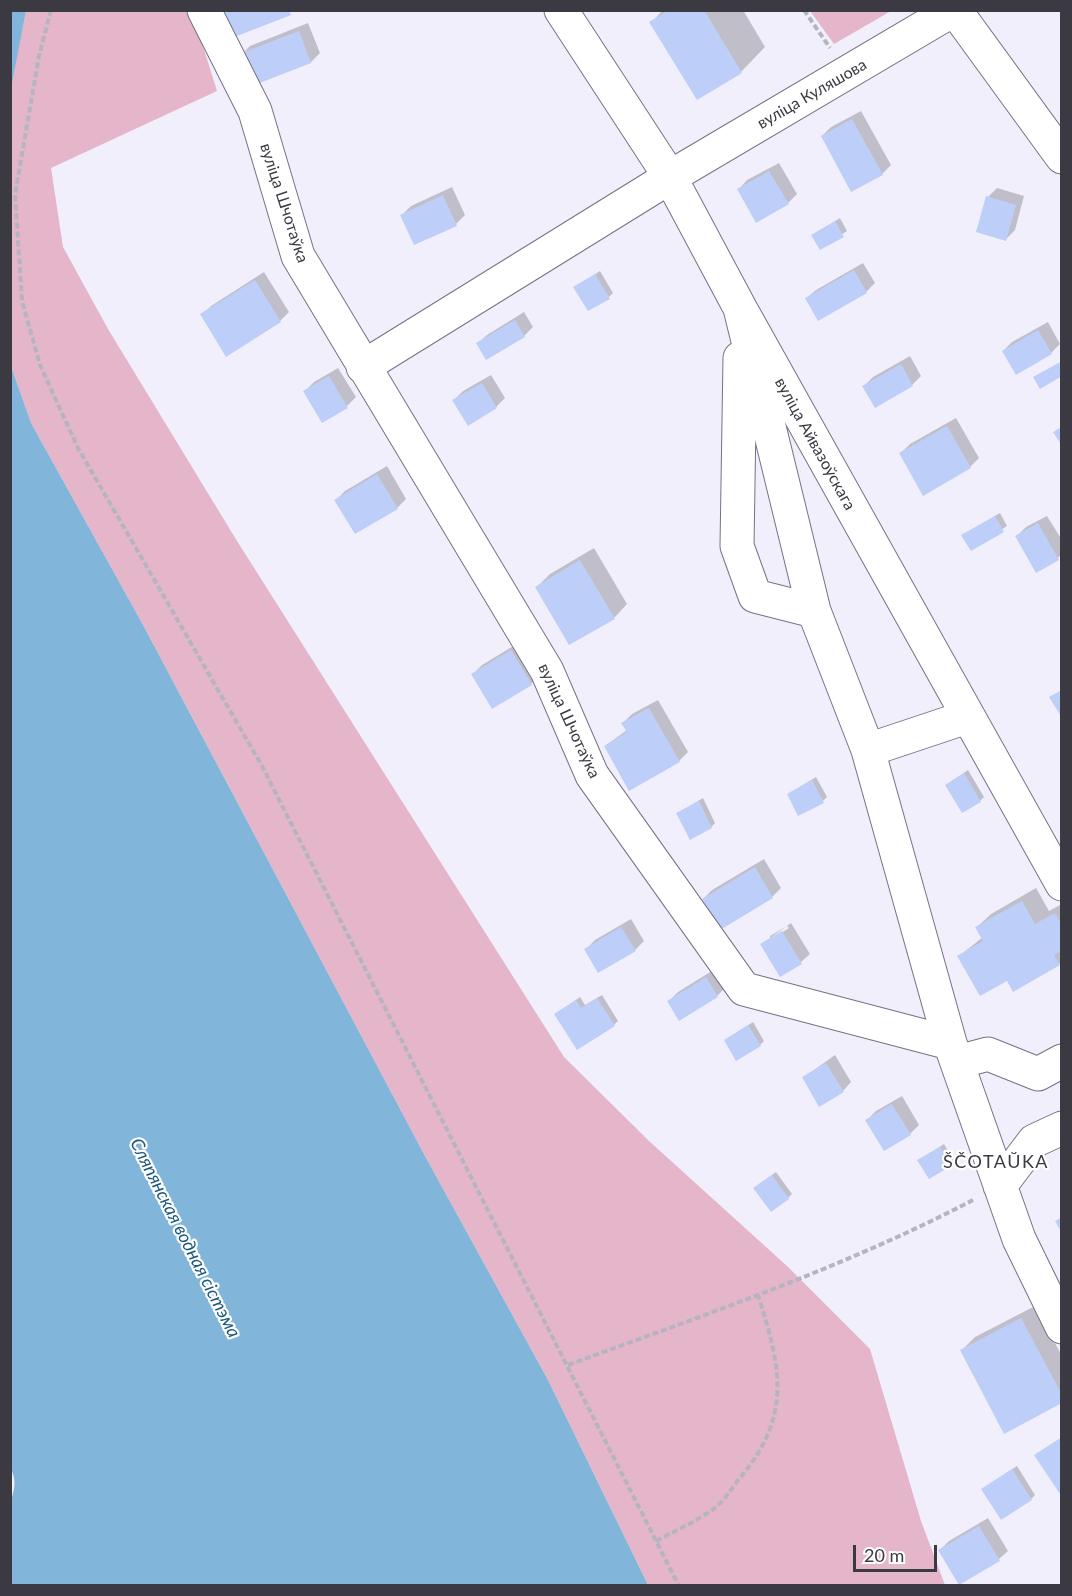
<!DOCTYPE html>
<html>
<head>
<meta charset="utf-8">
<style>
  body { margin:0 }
  #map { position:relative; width:1072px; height:1596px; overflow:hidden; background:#f1effc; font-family:Lato,sans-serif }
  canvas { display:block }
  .frame { position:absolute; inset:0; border:12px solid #3b3941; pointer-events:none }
  .scale { position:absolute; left:853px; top:1545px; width:84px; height:27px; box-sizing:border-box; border:3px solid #3b3941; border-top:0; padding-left:8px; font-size:18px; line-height:21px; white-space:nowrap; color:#3b3941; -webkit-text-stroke:4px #fefefe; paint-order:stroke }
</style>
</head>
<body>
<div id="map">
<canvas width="1072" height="1596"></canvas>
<div class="frame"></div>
<div class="scale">20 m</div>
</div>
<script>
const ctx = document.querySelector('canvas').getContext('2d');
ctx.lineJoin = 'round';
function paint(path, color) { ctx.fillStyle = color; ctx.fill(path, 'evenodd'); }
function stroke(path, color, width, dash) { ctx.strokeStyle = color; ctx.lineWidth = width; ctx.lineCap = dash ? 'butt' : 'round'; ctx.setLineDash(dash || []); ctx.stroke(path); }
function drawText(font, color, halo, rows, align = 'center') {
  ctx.font = font + ' Lato,sans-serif'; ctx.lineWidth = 4.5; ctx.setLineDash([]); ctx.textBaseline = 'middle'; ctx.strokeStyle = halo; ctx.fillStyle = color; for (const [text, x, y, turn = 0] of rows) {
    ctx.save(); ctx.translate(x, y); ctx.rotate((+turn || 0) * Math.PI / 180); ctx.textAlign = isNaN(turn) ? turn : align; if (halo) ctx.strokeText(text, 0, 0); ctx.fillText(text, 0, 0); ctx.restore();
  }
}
paint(new Path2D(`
  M26 11H192L217 91 51 168 63 247 108 329 237 541 564 1057 649 1141 787 1266 870 1349 921 1521 945 1585H648L548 1380 425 1156 142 623 31 423 11 366 10 88Z
  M810 11H891L834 44Z`), '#e5b5ca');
paint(new Path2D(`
  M11 10 26 11 11 88 10 11Z
  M11 366 31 423 142 623 425 1156 548 1380 648 1585H11C10 1560 7 1533 10 1508 12 1492 19 1484 10 1467Z`), '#81b5da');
paint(new Path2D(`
  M663 10H743L765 47 741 72 651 23Z
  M308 23 320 53 311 62 253 84 241 55 250 46Z
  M861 111 891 165 882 174 822 136 831 127Z
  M779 163 797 194 788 203 739 189 747 180Z
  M452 187 465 215 456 224 402 215 411 206Z
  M997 188 1024 196 1015 230 1006 239 988 197Z
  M840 218 847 231 821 248 813 235Z
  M863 263 875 283 866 292 807 298 816 290Z
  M600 271 613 293 609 297 575 287Z
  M264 272 289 312 280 321 202 315 211 306Z
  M524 312 533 327 524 336 478 343 487 335Z
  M1048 322 1060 344 1051 353 1003 351 1012 342Z
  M910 356 921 376 912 385 864 386 873 377Z
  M338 368 356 397 347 406 305 391 314 382Z
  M491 375 505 398 496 407 454 400 463 391Z
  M956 418 979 458 970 467 901 453 910 444Z
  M387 466 406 499 397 508 336 500 345 491Z
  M1000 513 1007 526 971 549 963 535Z
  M1047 516 1062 540V555L1037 571 1017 536 1026 527Z
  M594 548 627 604 614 618 537 587 550 574Z
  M520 642 540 675 531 684 473 674 482 665Z
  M658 700 688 752 679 761 605 746 627 730 623 723 632 714Z
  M968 770 984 797 980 801 946 785Z
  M816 777 827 797 823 801 788 794Z
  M703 798 715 823 711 827 678 813Z
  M764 859 781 888 772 897 721 928 703 899 712 890Z
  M1036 888 1049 911 1062 904V962L1059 964 1008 979 959 956 983 937 977 927 991 914Z
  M631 919 644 941 635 950 586 949 595 940Z
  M791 923 810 954 801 962 762 944ZM787 926 789 928 770 940V936Z
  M715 969 726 987 717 996 669 1001 678 992Z
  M602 995 618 1021 614 1025 556 1014 580 997 585 1005Z
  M753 1022 764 1041 760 1045 725 1040Z
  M835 1055 851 1082 843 1091 804 1077Z
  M902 1096 919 1125 910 1134 867 1120 876 1111Z
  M944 1144 954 1161 950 1165 919 1160Z
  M776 1172 792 1194 788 1198 759 1184Z
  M1035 1306 1062 1356V1402L962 1350 975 1337Z
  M1017 1466 1035 1495 1031 1499 987 1486Z
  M988 1518 1008 1551 999 1559 940 1550 949 1541Z`), '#0003');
paint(new Path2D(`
  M230 10H289L291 15 232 38 222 14Z
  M669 10H704L742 73 697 100 649 22Z
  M299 31 311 63 252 86 239 54Z
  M852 119 883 175 851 192 821 136Z
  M769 171 789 204 756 223 737 189Z
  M443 195 457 226 414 245 400 215Z
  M986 196 1016 205 1006 241 976 232Z
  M835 221 844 237 820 250 811 235Z
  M854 270 867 293 818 321 805 298Z
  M595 274 610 299 588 311 573 287Z
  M255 280 281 322 226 357 200 314Z
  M515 320 525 337 486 360 476 343Z
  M1038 330 1052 354 1016 375 1002 351Z
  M1062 361V376L1040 389 1033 377Z
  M901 364 913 386 875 408 862 386Z
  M329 376 348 408 322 423 303 391Z
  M482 383 497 408 468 426 452 400Z
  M947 426 971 468 923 496 899 453Z
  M1062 427V446L1053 432Z
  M377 474 398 509 355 534 334 500Z
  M995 516 1004 532 971 551 961 535Z
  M1038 523 1059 560 1036 573 1015 536Z
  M580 560 615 619 569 645 535 587Z
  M511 650 532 685 492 709 471 674Z
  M1062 690V718L1049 697Z
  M649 708 680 762 629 791 604 746 627 732 621 723Z
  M964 773 981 802 962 813 945 785Z
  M812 780 824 803 798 816 787 794Z
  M699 801 712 828 690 840 676 813Z
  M755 867 773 898 720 930 702 899Z
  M1022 901 1035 924 1055 913 1062 925V951L1054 955 1060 965 1013 992 1007 981 980 996 957 956 983 941 975 927Z
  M621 927 636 951 598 973 584 949Z
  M782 931 802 964 780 977 760 944Z
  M706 977 718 997 679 1021 667 1001Z
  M597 998 615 1026 577 1050 554 1014 576 1000 581 1008Z
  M748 1025 761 1046 736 1061 724 1040Z
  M826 1063 844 1092 819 1107 802 1077Z
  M892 1104 911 1135 884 1151 865 1120Z
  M940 1147 951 1166 929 1179 917 1160Z
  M772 1175 789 1199 771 1212 753 1188Z
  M1062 1217V1233L1055 1221Z
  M1021 1318 1062 1395V1403L1004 1434 960 1350Z
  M1062 1437V1497L1034 1455Z
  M1012 1469 1032 1500 1001 1520 981 1489Z
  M979 1526 1000 1561 959 1585 938 1550Z`), '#bdcef8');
const minor = new Path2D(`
  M204 10 255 111 298 256 547 671 592 775 744 989 950 1043
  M561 10 670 177 740 308 1062 884
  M955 10 1062 157
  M740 308 814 611 868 750 950 1043 1019 1239 1062 1327
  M740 358 737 546 755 596 814 611
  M363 367 670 177 953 10
  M868 750 967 717
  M958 1062 988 1054 1038 1074 1062 1061
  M1000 1186 1034 1141 1062 1128`);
stroke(minor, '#767285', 35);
stroke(new Path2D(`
  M51 10 39 56 15 195 22 301 40 365 78 448 262 766 679 1586
  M804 10 830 48
  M568 1365C704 1315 843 1268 973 1200
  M656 1541C675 1531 695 1522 712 1510 723 1503 731 1489 739 1479 793 1416 781 1367 758 1295`), '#b6b4c0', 4, [6, 3]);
stroke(minor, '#fff', 33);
drawText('16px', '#3b3941', '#fefefe', [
  ["вуліца Куляшова",812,94,-30],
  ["вуліца Шчотаўка",284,203,72],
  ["вуліца Айвазоўскага",815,444,61],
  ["вуліца Шчотаўка",569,721,65]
]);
ctx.letterSpacing = '1.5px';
drawText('18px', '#3b3941', '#fefefe', [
  ["ŠČOTAŬKA",996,1162]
]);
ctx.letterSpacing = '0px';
drawText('italic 18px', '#1b577c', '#fefefe', [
  ["Сляпянская водная сістэма",185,1238,63]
]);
</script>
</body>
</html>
